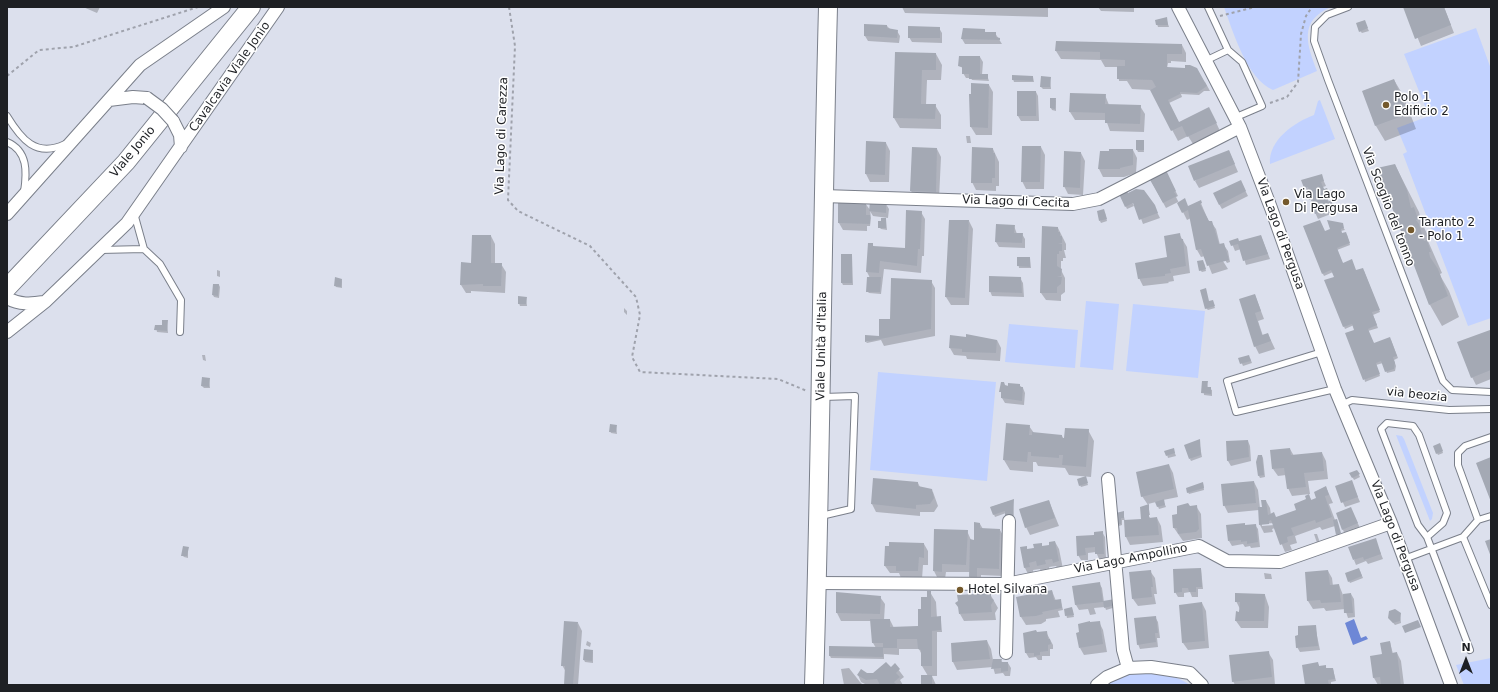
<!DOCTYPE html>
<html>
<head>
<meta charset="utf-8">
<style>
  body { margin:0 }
  #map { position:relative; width:1498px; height:692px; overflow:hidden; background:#dce0ed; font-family:"DejaVu Sans",sans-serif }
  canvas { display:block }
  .frame { position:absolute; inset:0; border:8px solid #1e2024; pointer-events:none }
  .north { position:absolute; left:1446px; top:640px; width:40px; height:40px; -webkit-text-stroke:3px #fff; paint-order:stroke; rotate:0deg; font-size:11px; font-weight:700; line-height:16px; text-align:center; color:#1e2024 }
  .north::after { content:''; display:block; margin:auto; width:14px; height:18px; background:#1e2024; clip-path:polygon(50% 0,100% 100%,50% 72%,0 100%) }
</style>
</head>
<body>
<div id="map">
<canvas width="1498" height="692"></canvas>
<div class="frame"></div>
<div class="north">N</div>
</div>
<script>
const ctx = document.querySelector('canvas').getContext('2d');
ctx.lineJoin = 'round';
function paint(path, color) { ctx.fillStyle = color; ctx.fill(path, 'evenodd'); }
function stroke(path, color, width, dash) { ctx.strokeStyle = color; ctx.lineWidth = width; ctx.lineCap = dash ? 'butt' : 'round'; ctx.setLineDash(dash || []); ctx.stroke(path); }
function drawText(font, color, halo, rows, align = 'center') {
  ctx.font = font + ' "DejaVu Sans",sans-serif'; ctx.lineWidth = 3; ctx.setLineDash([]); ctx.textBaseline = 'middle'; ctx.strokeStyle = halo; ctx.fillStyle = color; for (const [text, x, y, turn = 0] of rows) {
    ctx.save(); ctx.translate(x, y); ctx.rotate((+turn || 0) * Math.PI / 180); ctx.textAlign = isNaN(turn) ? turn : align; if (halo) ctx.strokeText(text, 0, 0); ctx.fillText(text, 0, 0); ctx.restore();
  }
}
paint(new Path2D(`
  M1224 7H1331C1298 21 1307 45 1317 71L1273 90C1247 79 1233 32 1224 7Z
  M1476 28 1491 69V318L1468 326 1403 154 1407 152 1397 128 1429 116 1404 54Z
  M1320 100 1335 139 1270 164C1268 140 1295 122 1314 115L1318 101Z
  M1086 301 1119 304 1113 370 1080 367Z
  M1133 304 1205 311 1198 378 1126 371Z
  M1009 324 1078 330 1075 368 1005 362Z
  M878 372 996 382 987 481 870 470Z
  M1396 435 1402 436 1404 439 1433 513 1432 519 1430 521Z
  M1491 658V685H1464L1456 665Z
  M1137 672C1156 672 1174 674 1190 685H1107L1124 674Z`), '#c2d2ff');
paint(new Path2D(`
  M1354 619 1361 638 1366 636 1368 639 1353 645 1345 623Z`), '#6d87d6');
paint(new Path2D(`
  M83 7H100L97 13Z
  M902 7H1048V17L905 13Z
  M1098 7H1134V12L1101 11Z
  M1405 7H1444L1454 33 1421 46Z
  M1156 21H1167L1169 27H1158Z
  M1365 23 1369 31 1362 33 1360 31Z
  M865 25 887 26 892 31H897L900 36 899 43 868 41 865 36Z
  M939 28 942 33V43L912 42 909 37Z
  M984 30 986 33H995L1002 44H965L962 39Z
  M1182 45 1186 53V62L1171 61V63H1168L1167 68 1205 82 1210 91H1204L1199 95 1181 94 1182 97 1169 103 1179 123 1213 116 1220 131 1193 144 1188 136 1178 141 1151 90 1132 89 1127 81H1119L1118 67H1105L1101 60 1061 59 1056 51Z
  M896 53 936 54 942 65 941 80H927L926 105H935L941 115V129L900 128 894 118Z
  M980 57 983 62 982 75H987L989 81 972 80 971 78H966L963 73V68L959 66Z
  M1033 77 1034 82H1014L1013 79Z
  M1050 78 1051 89H1043L1041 87Z
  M1394 80 1403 95 1416 129 1385 141 1376 126 1363 91Z
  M989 85 993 92 992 135H976L971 127Z
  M1018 92H1036L1038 96 1039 121H1021L1018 116Z
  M1105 95 1109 105 1140 106 1145 114 1144 132 1110 131 1106 120H1075L1070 112Z
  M1051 99H1055L1056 101V111L1052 110 1051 108Z
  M966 136H970L971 143H967Z
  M1143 141 1144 152H1138L1137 150Z
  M867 142 886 143 890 151 889 182H870L866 174Z
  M1041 147 1045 155 1044 189H1026L1022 181Z
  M937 149 941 157 939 199 916 198 911 191Z
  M993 149 999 162V186H996V191L976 190 972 182Z
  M1133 150 1137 158 1136 173 1124 177H1103L1099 169 1101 152Z
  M1229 151 1238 172 1199 188 1195 181Z
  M1081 153 1085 161 1083 195 1068 194 1064 186Z
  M1395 165 1419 212 1421 221 1430 240 1428 241 1442 273 1440 274 1441 277 1449 291 1459 317 1442 326 1430 305 1378 169Z
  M1321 175 1326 186 1323 187 1324 190 1327 189 1331 198 1328 199 1329 202H1331L1336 212 1318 219 1313 208 1316 207 1315 204 1313 205 1309 196 1312 195 1311 192 1308 193 1303 181Z
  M1168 176 1178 196 1176 197 1179 203 1188 207 1200 201 1209 222H1211L1216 229 1220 245 1223 244 1228 251 1230 262 1227 263 1223 257 1221 258 1228 269 1212 274 1205 256 1201 257 1197 250 1191 218 1187 220 1178 202 1166 208 1150 179Z
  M1243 186 1248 196 1222 209 1219 204Z
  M1120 194 1154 206 1160 218 1143 224 1136 205 1130 198 1134 206 1127 209Z
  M865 203 870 210 871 218 870 226H867V231L843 230 839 223Z
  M886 204 889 209 888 218 873 216 870 211Z
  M921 212 925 219 924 256H922L921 273 884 269 881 294 869 293 867 291 870 278 867 272 869 244H872L874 247 906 249Z
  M1105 213 1107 221 1101 223 1100 221Z
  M886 219 887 230 881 229 879 227Z
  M969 221 973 229 969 305H951L946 297Z
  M997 225 1014 226 1017 234H1022L1025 239V248L999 247 996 242Z
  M1343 227 1345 230 1341 231 1342 234 1347 235 1350 245 1337 250 1343 264 1356 271H1364L1380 312 1373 315 1378 328 1368 331 1374 344 1391 340 1398 358 1394 360 1396 366 1395 371 1387 373 1383 363 1376 365 1380 376 1365 382 1354 325 1345 329 1326 281 1335 277 1333 272 1324 276 1323 274 1325 232Z
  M1058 228 1066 244V250H1064L1066 258H1063V261H1061V270L1065 278V292L1061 295V301L1046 300 1041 293Z
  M1179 234 1187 247 1190 273 1173 276 1174 281 1168 282 1169 283 1143 286 1139 278 1168 258Z
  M491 236 495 244V264H501L506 272 505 293 471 291V293H466L461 285 472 264Z
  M1261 236 1270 259 1246 265 1241 249 1235 251 1231 241 1239 242Z
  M852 255 853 285H843L842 283Z
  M1018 258H1030L1031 268H1019Z
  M1204 263 1206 271 1202 272 1200 270Z
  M217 270 220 271V277L217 276Z
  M1020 278 1023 283 1024 297 992 296 990 291Z
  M342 280V288L336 287 335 285Z
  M931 281 935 288V336L884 346 881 340 867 343 866 342 880 337 891 320Z
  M214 285H219L220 287 219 298 214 297 213 295Z
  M1255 295 1264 319 1258 321 1263 336 1268 334 1275 349 1259 354 1255 346Z
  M526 298 527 306H520L519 303Z
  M1209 302 1213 303 1215 308 1208 310 1206 308Z
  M624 308 627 311V315L624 312Z
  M167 321 168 333 157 332 156 326H163Z
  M1489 331 1491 334V379L1476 385 1472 377Z
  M997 340 1001 348 1000 361 967 359 966 356 954 355 950 348Z
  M202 355H205L206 361 203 360Z
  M1250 358 1252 363 1243 366 1240 359Z
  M209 379 210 388H204L202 386Z
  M1203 382H1207L1208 388 1212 390V396L1204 395Z
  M1001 384 1005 386 1019 385 1023 388 1025 393 1024 405 1005 403 1002 398Z
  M616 426 617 434 611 433 610 431Z
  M1029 426 1034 433 1062 436 1064 439 1088 430 1094 441 1091 477 1069 475 1065 468 1038 466 1036 462H1033V472L1010 470 1004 460Z
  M1199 441 1202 457 1191 461 1190 459Z
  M1248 441 1250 446 1251 461 1231 466 1228 461 1227 442Z
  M1441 447 1443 453 1438 455 1437 453Z
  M1290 449 1294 456 1322 453 1326 461 1328 479 1308 481 1310 494 1292 496 1288 488 1286 475 1278 476 1273 469Z
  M1166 451H1174L1176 456 1168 458Z
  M1258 456H1262L1263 458 1265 477 1260 478 1259 476Z
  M1169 465 1173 473 1178 497 1163 500 1166 507 1159 509 1156 502 1148 504 1150 515H1148L1151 519 1157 518 1161 526 1163 542 1130 545 1126 537 1125 520H1122V525L1119 526 1118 524 1123 512 1125 521 1142 520 1148 505 1142 496Z
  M1357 471 1360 477 1354 480 1351 474Z
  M1086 479 1088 485 1081 487 1080 485Z
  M1351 481 1360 502 1345 507 1336 487Z
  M1254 482 1258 490 1260 508H1263L1266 501 1270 508 1271 515 1276 518 1297 511 1307 500 1309 496 1312 501 1317 499 1326 487 1333 503 1329 504 1341 536 1338 537 1335 526 1322 530 1320 527 1295 536 1297 543 1290 545 1292 550 1285 552 1275 528 1272 529 1273 532 1264 533 1260 525 1259 510 1228 513 1224 505ZM1274 523V525L1262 526V524Z
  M918 483 920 487 933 492 938 506 934 512H920V516L876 512 872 504Z
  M1203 483 1204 490 1189 494 1188 492Z
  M1013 500 1014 518 1006 513 995 517 991 507Z
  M1049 501 1059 526 1030 535 1026 527Z
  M1196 506 1201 514 1202 538 1183 541 1174 528 1178 515 1189 507Z
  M1353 513 1360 528 1345 535 1337 514Z
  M980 524 983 529 1000 530 1004 537 1003 576 981 575V586L970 572H946L945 579H938L934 571 935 530 967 531 971 540 975 541Z
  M1255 525 1258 529 1260 547 1251 548 1250 546 1245 547 1243 544 1232 546 1229 541Z
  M1102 532 1105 537 1106 558 1099 559 1096 552 1088 553V560H1081L1078 555 1095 536Z
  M1314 534H1317L1320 543H1317Z
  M1375 539 1383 559 1368 564 1366 561 1356 565 1354 560Z
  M1055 542 1059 549 1063 569 1058 570 1056 566 1049 567 1050 572 1042 573 1040 569 1033 570 1034 575 1029 576 1025 568 1021 548 1026 547 1028 550 1035 548 1041 544 1043 547 1050 546Z
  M924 544 928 551V565H923L922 579 901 578 899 573H890L885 566Z
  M188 548V558L184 557 182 555Z
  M1201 569 1203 589H1198V597H1192L1190 592 1184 593V597H1178L1175 592Z
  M1150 571 1155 578 1157 594H1154L1156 604 1138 606 1133 599Z
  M1328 571 1332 578 1333 586 1339 585 1343 595 1351 594 1354 599 1355 617 1348 618 1345 609 1326 611 1324 608 1313 609 1308 601 1306 573Z
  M1360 571 1363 578 1350 583 1349 581Z
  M1264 573 1271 574 1272 579H1265Z
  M1099 583 1102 588 1104 602 1115 600 1116 607 1106 610 1105 607 1094 608 1096 614 1090 615 1088 609 1079 610 1076 605 1073 587Z
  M1052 591 1056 601 1061 602 1063 610 1058 611 1060 617 1046 619V621L1041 624 1026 625 1021 617 1017 598Z
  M930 592 936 602 937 618H940L941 620 942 632H937V676H932L936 685H922L928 676 922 666V655L919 649H899V655L884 654V659L831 658 830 656 876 648 873 643 872 621H841L837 613 880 597 885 604 884 620H890L894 628 919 627 922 610Z
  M990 594 998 608 995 613 996 620 964 621 960 614Z
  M1265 595 1269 607 1268 628H1241L1236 621 1240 609 1236 601Z
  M1202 603 1206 611 1209 648 1188 650 1183 643Z
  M1072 609 1074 617 1067 618 1065 610Z
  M1400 614 1401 623 1395 625 1389 618Z
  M1155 617 1158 622 1160 638H1157L1158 647 1140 649 1138 644Z
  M1099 622 1103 630 1107 652 1084 655 1080 648 1091 623Z
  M578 623 582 631 578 685H565L566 672 562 665Z
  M1315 626 1320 650 1300 652 1297 647Z
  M1046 632 1053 645V649H1050V656H1042V660H1038L1036 657 1029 658 1026 653 1037 633Z
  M587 641 591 643 590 647 586 645Z
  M987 641 991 649 993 660H1001L1003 663H1008L1011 668 1010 676H1005L1003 673 995 674 993 667 957 670 953 662 952 644Z
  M1390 642 1393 654 1397 653 1401 661 1404 685H1378L1374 678 1372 657 1384 655Z
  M593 651V663L585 662 584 660Z
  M1268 652 1273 660 1275 685H1235L1233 681Z
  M1318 664 1320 667 1325 666 1327 669H1333L1336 681 1331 682V685H1306Z
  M895 665 904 677 900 680 903 685H867L861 682 858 675 873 674 891 669Z
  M849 668 860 682 863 685H844L841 669Z`), '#0003');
paint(new Path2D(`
  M1403 7H1444L1451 25 1415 39Z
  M1167 17 1168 25H1156L1155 20Z
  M1365 20 1368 28 1359 32 1356 23Z
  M864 24 887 25V28L898 30 897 38 864 36Z
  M908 26 940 27V38H908Z
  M963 28 985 29V32H996V37L1000 38V40L961 39Z
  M1056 41 1182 44V54H1167V67L1185 68V65H1190L1197 68 1207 86 1197 93 1180 92V94L1168 100 1179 122 1209 107 1217 123 1187 137 1182 126 1171 131 1150 90 1156 87 1152 80 1117 79V66H1125V60L1100 59V52L1055 51Z
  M895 52 936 53V70H922L921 104H936L935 119 893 118Z
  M959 56H980V74H988V79H969V74H962V67L958 66Z
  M1012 75 1033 76V81L1012 80Z
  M1041 76 1051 77 1050 87H1040Z
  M1394 79 1408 114 1375 126 1362 91Z
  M971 83 989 84 988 128 970 127 969 94H971Z
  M1017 91H1036V116H1017Z
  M1070 93 1106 94 1105 104 1141 105 1140 124 1105 123V113L1069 112Z
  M1050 98H1056L1055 109 1050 108Z
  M1136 140H1144V150H1136Z
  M866 141 886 142 885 175 865 174Z
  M1022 146H1041L1040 182H1021Z
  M912 147 937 148 936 192 910 191Z
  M972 147 993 148V153H995V178H992V183H971Z
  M1109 149H1133V165L1120 168V169H1098L1100 151H1109Z
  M1229 150 1235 164 1194 181 1188 166Z
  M1064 151 1081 152 1080 188 1063 187Z
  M1395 164 1407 190 1411 208 1414 207 1418 219 1416 220 1419 224 1424 241 1427 240 1431 252H1429L1430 257 1438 269 1448 296 1429 305 1377 168Z
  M1166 170 1176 191 1174 192 1177 196 1163 203 1149 178Z
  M1322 174 1324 181 1321 182 1324 189 1327 188 1329 193 1326 194 1328 202 1331 200 1334 207 1315 214 1312 208 1315 207 1312 199 1309 200 1307 196 1310 194 1308 187 1304 188 1301 180Z
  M1241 180 1246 191 1219 205 1213 193Z
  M1136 189 1144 190 1155 205 1158 213 1139 220 1133 203 1125 207 1119 194 1126 190 1128 193Z
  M1185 198 1188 206 1201 200 1202 203 1200 204 1209 221H1212L1219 244 1224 243 1229 260 1207 266 1201 249 1196 250 1188 210 1182 213 1177 203Z
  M838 201 866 202V215H870V224L838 223Z
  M870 202 886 203V213L869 211Z
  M1104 209 1107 219 1099 221 1097 211Z
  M906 210 922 211 920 249H918L917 266 880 261 879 273 866 272 868 243H873V246L905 248Z
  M881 218H886V228H878V221H881Z
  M949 220H969L965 298 945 297Z
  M1320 220 1325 231 1330 229 1327 220 1343 223 1344 228 1341 229 1342 233 1346 232 1350 243 1337 248 1343 263 1352 259 1356 270 1363 268 1380 310 1372 312 1377 325 1368 329 1374 343 1390 337 1397 356 1393 357 1395 363 1394 369 1385 372 1381 361 1376 363 1380 374 1363 380 1345 333 1354 330 1352 324 1343 327 1324 280 1334 277 1331 270 1322 274 1303 226Z
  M996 224 1015 225 1014 233H1023L1022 243 995 242Z
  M1042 226 1058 227V232H1060V236H1062V243H1058L1062 244V251H1059V254H1057V266L1062 269 1061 276 1057 277H1062L1061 284 1057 287V293H1040Z
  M1180 233 1181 239H1183L1186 266 1170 269 1171 273 1165 274V276L1138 279 1135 263 1167 257 1164 236Z
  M472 235H491V263H502L501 286H483V284L460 285 461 262 471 263Z
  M1261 235 1268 254 1243 261 1238 244 1231 246 1229 241 1238 238 1239 241Z
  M841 254H852V283H841Z
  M1017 257H1030V267L1017 266Z
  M1203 260 1206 269 1199 271 1197 261Z
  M989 276 1021 277 1022 293 989 292Z
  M335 277 342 279 341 287 334 286Z
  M867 277H881L880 292H866Z
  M891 278 932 280 931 329 865 342V335L879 336V319H890Z
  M213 284H219L218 296 212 295Z
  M1206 288 1209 301 1213 300 1215 306 1205 309 1200 290Z
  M1255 294 1261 311 1255 313 1262 335 1268 333 1271 341 1254 347 1239 299Z
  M518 296 527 297 526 304H518Z
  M162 320H168L167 331 154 330 155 325H162Z
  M1490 330 1491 370 1471 378 1457 342Z
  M966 334 997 340 996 353 962 352V349L949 348 950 335 966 337Z
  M1249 355 1251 361 1240 364 1238 358Z
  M202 377 210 378 209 387 201 386Z
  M1202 381H1208L1207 387H1211V394L1201 393Z
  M1001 382H1004L1005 385 1008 386V383L1020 384V387H1023L1022 401 1001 398V392H999Z
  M1006 423 1030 425 1029 435H1032V432L1062 435V438H1064L1065 428 1089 429 1086 467 1062 465 1063 455H1059V458L1031 456V452H1028L1027 462 1003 460Z
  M610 424 617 425 616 432H609Z
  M1200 439 1201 455 1189 459 1184 445Z
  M1248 440 1249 457 1227 461 1226 441Z
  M1440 443 1443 451 1436 454 1433 446Z
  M1174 448 1175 453 1166 456 1164 451Z
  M1290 448 1291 455 1322 452 1324 471 1304 473 1306 487 1287 489 1284 468 1272 469 1270 450Z
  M1258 455H1262L1264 475 1258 476 1256 462Z
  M1491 457V502L1476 463Z
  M1169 464 1174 489 1141 497 1136 472Z
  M1357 470 1360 474 1352 478 1349 473Z
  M1086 476 1088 483 1079 486 1077 479Z
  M873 478 918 482V486L932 489 934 498 930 504 916 505V509L871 504Z
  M1352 480 1358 497 1341 503 1335 486Z
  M1254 481 1256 503 1223 506 1221 484Z
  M1203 482 1204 488 1187 493 1186 488Z
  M1326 486 1329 495 1325 496 1332 517 1316 523 1315 520 1291 528 1294 535 1287 537 1288 542 1280 545 1271 520 1269 521V524L1259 525 1258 507H1262L1261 500H1266L1268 515 1274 512 1276 517 1296 510 1294 504 1306 499 1305 496 1309 494 1311 500 1316 498 1314 492Z
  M1014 499 1013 516H1005V511L993 515 990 507Z
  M1164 499 1165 505 1157 507 1155 502Z
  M1049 500 1055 518 1025 528 1019 509Z
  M1188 503 1190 506 1197 505 1199 529 1196 532 1178 534 1177 528H1173L1172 515 1177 514V506Z
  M1149 504V518L1157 517 1159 535 1125 537 1124 520 1141 519 1140 507Z
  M1351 507 1358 523 1342 530 1336 513Z
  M1124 511V518H1121V524H1117L1116 513Z
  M1337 519 1341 533 1336 535 1333 520Z
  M974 522 980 523V528L1000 529 999 569 977 568V578H969L970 539 974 540Z
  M1245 523V525L1256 524 1258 542 1247 544V541L1241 542V540L1228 541 1226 525Z
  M934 529 968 530 966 565 942 564V572L933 571Z
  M1103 531 1104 554H1095V547L1085 548 1086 555 1077 556 1076 536 1094 535V532Z
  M1376 538 1381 554 1364 560 1363 557 1353 560 1348 547Z
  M1491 539V557L1485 541Z
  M1055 541 1059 561 1053 563 1052 559 1045 560 1046 564 1037 566 1036 561 1029 563 1030 567 1024 568 1020 547 1027 546V549L1034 548 1033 544 1042 543V546L1049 545V542Z
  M889 542 924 543V558L919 557 918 571H896V566H884L885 546H889Z
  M183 546 189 547 187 556H181Z
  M1201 568 1202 587H1196V592H1189L1188 588H1182V592L1174 593 1173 569Z
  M1359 568 1362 576 1348 582 1345 573Z
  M1151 570 1153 587H1151L1152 597 1132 599 1129 572Z
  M1328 570 1330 585 1339 584 1341 602 1321 603 1320 600 1307 601 1305 572Z
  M1100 582 1103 602 1075 605 1072 586Z
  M1052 590 1054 600 1061 599 1062 608 1042 612 1043 614 1036 616 1020 617 1016 597Z
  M927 591H931V617L941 616V630L932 631V666H921V650L918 649 917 639H897V648H883V657L829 656V646L883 647V643H872L870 619H890V627L918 626V609H921V597H927Z
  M836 592 881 596 880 614 836 613Z
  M991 593V598L994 600 991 605 992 612 959 614 958 607 955 603 958 601 957 595Z
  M1235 593 1265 594 1264 621H1235L1236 611 1239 612 1240 602H1235Z
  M1351 593 1353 613H1344L1343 594Z
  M1115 599 1116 605 1104 608 1103 601Z
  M1202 602 1205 641 1182 643 1179 605Z
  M1072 607 1074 615 1065 616 1064 609Z
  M1395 609 1401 613 1400 621 1393 623 1388 618 1389 611Z
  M1156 616 1158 633H1155L1156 642 1137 645 1134 618Z
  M1418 620 1421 627 1405 633 1402 626Z
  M564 621 578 622 573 685H564L565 666H561Z
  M1090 621V622L1100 621 1103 644 1079 648 1076 633 1079 632 1078 624Z
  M1316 625 1318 646 1296 648 1295 636 1298 635V626Z
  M1036 630 1037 632 1047 631 1048 639H1050L1051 644 1048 645V651L1040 652V655L1034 656V653H1025L1023 633Z
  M987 640 990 659 952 662 951 643Z
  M1390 641 1392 653 1397 652 1401 685H1381L1380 677 1373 678 1370 656 1382 654 1380 643Z
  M584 649 593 650 592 661 583 660Z
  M1269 651 1272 677 1232 682 1229 655Z
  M993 659H1002L1001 662H1008V671L1001 672V668L991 669Z
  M886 662 891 667 895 663 900 669 896 673 900 677 894 682 897 685H880L877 679 866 680 857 675 861 669 867 673H873Z
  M1318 662 1319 666 1326 665V668H1333L1335 679 1328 680 1329 685H1305L1302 665Z
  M921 675H932V685H921Z`), '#a4a9b4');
const lane = new Path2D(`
  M1208 7 1228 50 1242 62 1262 106 1234 118
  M1348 7 1327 15 1315 27 1314 41 1328 80 1443 381 1452 390 1491 392
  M1205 61 1228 50
  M7 116C21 139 36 158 65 144
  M7 142C28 151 27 172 24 192
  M134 213 144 249 160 264 181 300 180 332
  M100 250 144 249
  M1322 352 1227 381 1236 412 1335 389
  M1341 405 1352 400 1449 410 1491 409
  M1387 423 1413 426 1419 435 1447 513 1443 523 1427 537 1418 525 1381 429Z
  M821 516 851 509 855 396 823 397
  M1478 520 1458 465V453L1465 446 1491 437
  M1427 537 1470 650
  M1463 537 1491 605
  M1404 559 1463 537 1478 520 1491 516`);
const street = new Path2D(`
  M1178 7 1240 127 1271 208 1335 389 1391 523 1451 685
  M109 100 133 97 147 98
  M173 121 180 135 181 147
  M823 196 1073 204 1099 199 1240 127
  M7 214 140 65 224 7
  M7 298C20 305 31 304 44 302
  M7 332 46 301 127 223 278 7
  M1108 479 1123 650 1128 668
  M817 583 1006 584 1199 546 1227 561 1280 562 1391 523
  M1006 653 1009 521
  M1097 685 1107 677 1128 668 1151 667 1190 673 1202 685`);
const secondary = new Path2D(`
  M7 288 126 162 251 7
  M814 685C821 459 822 233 828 7`);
stroke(lane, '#7a7f8a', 8);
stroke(street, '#7a7f8a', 14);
stroke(secondary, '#7a7f8a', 20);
stroke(new Path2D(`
  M509 7 515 46 508 200 518 211 590 246 636 297 640 315 632 357 640 372 778 379 807 391
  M1220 16 1255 7
  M7 76 39 50 73 47 198 7
  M1270 103 1287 97 1298 82 1301 34 1306 16 1312 7`), '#9fa2ac', 2, [3, 3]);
stroke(lane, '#fff', 6);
stroke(street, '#fff', 12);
stroke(secondary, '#fff', 18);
const streetBridge = new Path2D(`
  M147 98 162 109 173 121`);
stroke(streetBridge, '#7a7f8a', 14, []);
stroke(streetBridge, '#fff', 12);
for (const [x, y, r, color] of [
  [1386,105,4,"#74592c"],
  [1286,202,4,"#74592c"],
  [1411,230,4,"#74592c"],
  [960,590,4,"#74592c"]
]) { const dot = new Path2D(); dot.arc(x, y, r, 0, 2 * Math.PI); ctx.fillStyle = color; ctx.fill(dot); stroke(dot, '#fff', 1.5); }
drawText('12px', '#1e2024', '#fff', [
  ["Cavalcavia Viale Jonio",230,77,-55],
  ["Via Lago di Carezza",502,136,-88],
  ["Viale Jonio",133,152,-50],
  ["Via Lago di Cecita",1016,202,2],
  ["Via Scoglio del tonno",1388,207,69],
  ["Via Lago di Pergusa",1280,234,70],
  ["Viale Unità d'Italia",822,346,-89],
  ["via beozia",1417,395,6],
  ["Via Lago di Pergusa",1395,536,69],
  ["Via Lago Ampollino",1131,559,-11]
]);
drawText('12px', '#1e2024', '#fff', [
  ["Polo 1",1394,98],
  ["Edificio 2",1394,112],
  ["Via Lago",1294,195],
  ["Di Pergusa",1294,209],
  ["Taranto 2",1419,223],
  ["- Polo 1",1419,237],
  ["Hotel Silvana",968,590]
], 'left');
</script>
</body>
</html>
